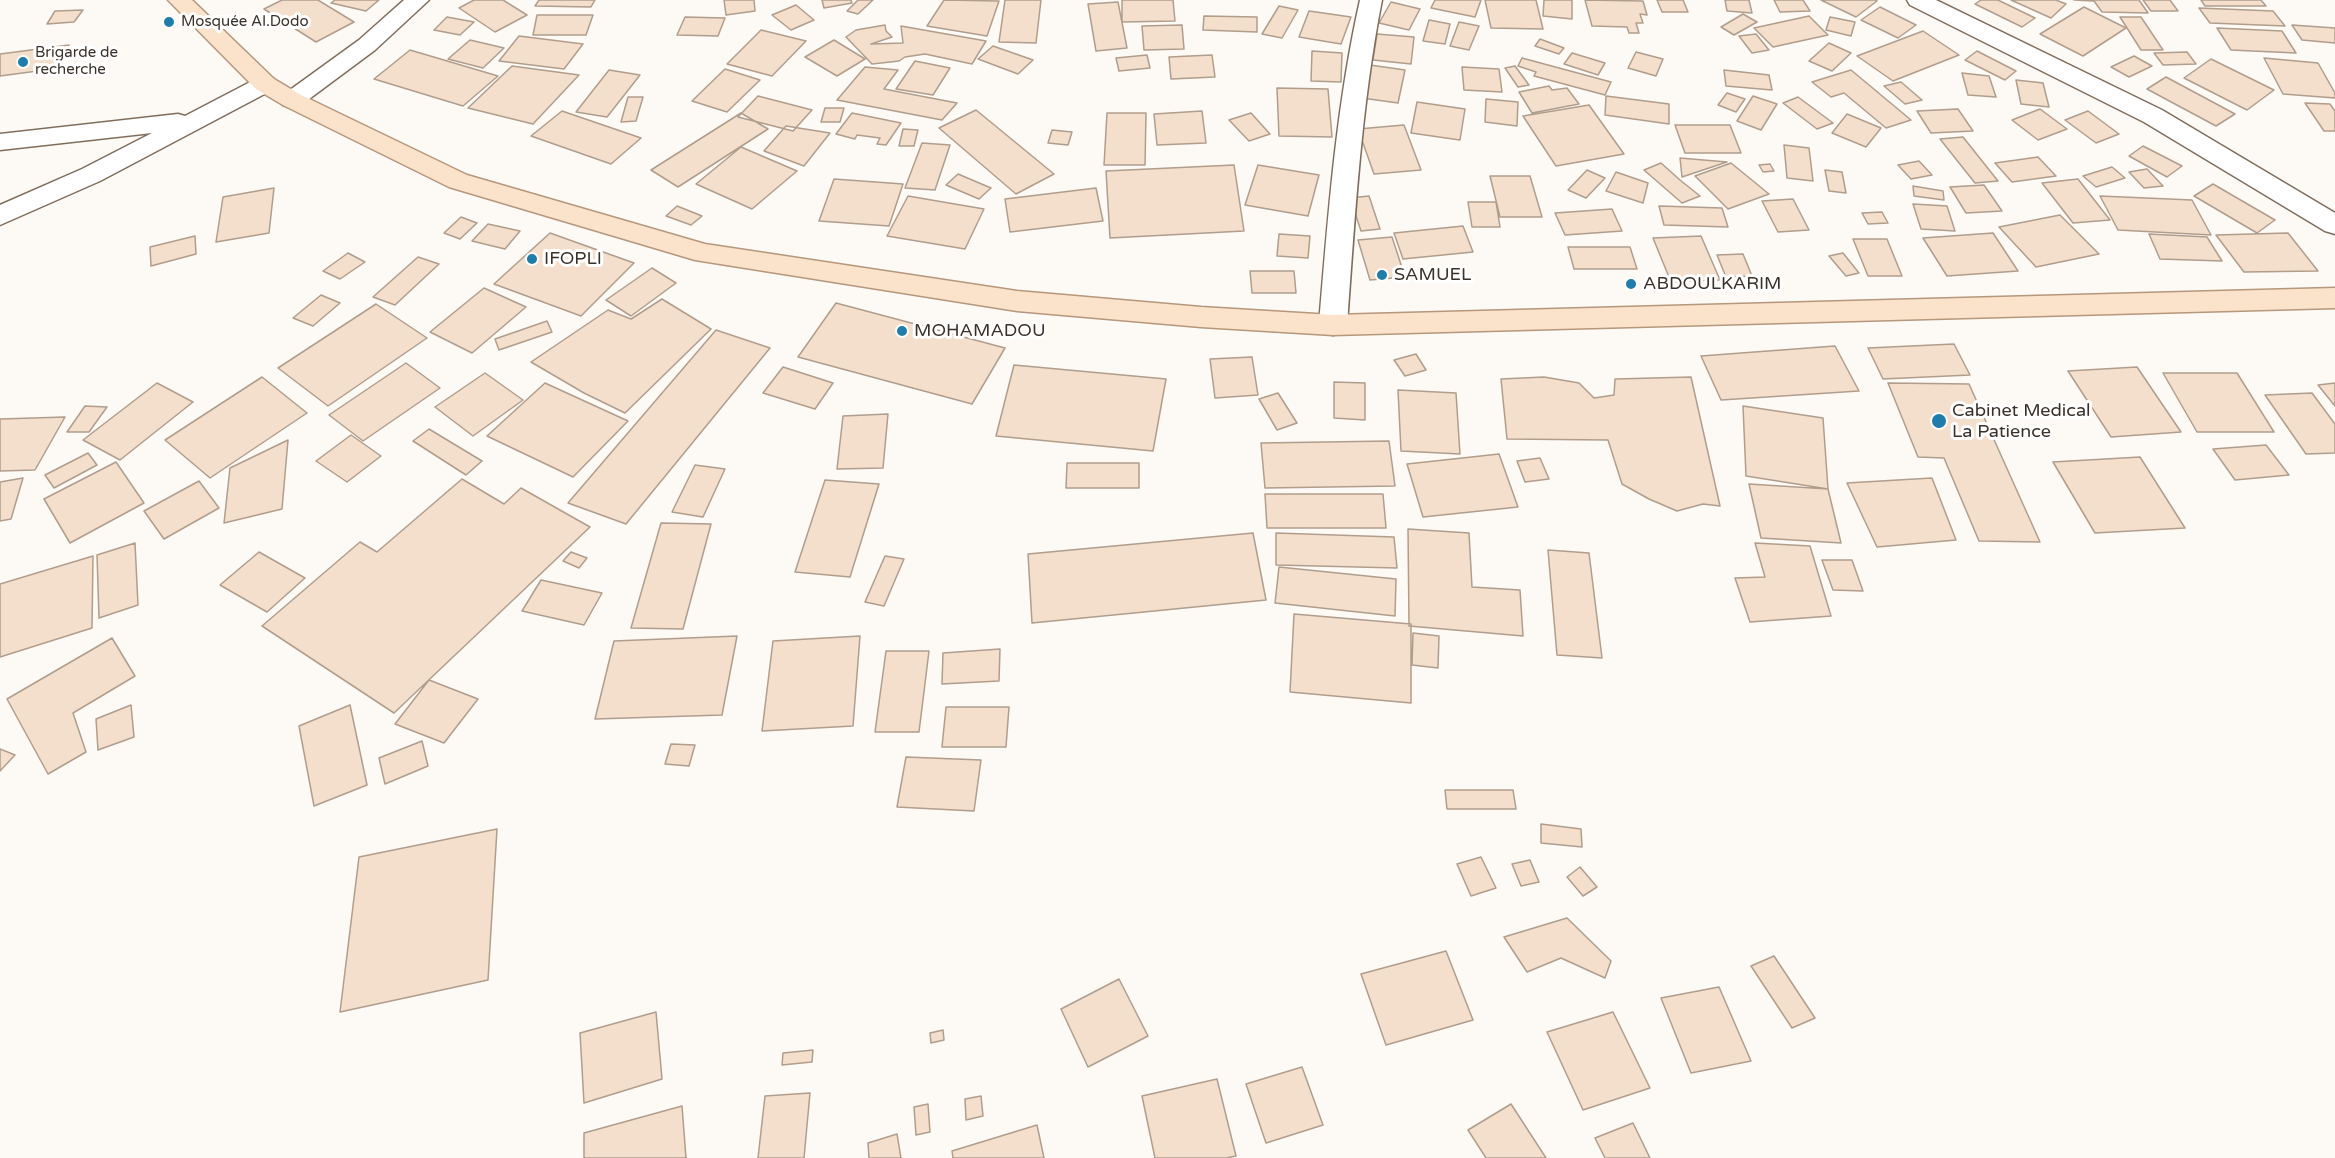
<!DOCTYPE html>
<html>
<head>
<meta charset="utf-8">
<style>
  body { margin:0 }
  canvas { display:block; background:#fdf9f5 }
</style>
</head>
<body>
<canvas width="2335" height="1158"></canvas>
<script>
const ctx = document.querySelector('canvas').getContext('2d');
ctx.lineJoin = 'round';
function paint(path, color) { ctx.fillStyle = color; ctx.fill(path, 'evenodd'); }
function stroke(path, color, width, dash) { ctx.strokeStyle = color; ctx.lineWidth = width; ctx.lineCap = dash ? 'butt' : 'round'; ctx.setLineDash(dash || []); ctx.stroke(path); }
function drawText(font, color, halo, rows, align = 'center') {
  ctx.font = font + ' "Varela Round",sans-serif'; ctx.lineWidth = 6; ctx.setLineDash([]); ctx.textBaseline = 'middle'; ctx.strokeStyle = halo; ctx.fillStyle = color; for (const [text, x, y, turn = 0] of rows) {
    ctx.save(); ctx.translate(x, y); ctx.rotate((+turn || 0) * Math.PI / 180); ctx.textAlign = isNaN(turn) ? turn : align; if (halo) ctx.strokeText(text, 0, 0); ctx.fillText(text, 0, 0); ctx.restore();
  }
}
const building = new Path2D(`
  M282 0H318L354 22 316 42 264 9Z
  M335 0H379L366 11 331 3Z
  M474 0H503L527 15 495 32 459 8Z
  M539 0H595L591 7 535 6Z
  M724 0H754L755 11 726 15Z
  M822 0H851L852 3 824 8Z
  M858 0H873L858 14 847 11Z
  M944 0 999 1 987 36 927 26Z
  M1005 0H1041L1036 43 999 42Z
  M1122 0H1173L1175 21 1122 22Z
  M1435 0H1481L1475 17 1431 8Z
  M1485 0H1536L1543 29 1491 28Z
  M1544 0H1572V19L1543 16Z
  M1585 0 1643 1 1647 15 1640 14 1643 23H1636L1639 33H1629L1627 27 1592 26Z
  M1657 0H1683L1688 12H1662Z
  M1725 0H1749L1752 13 1727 11Z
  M1774 0H1803L1810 11 1780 12Z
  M1821 0H1875L1877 1 1856 17Z
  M1981 0H1998L2035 18 2022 27 1975 4Z
  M2011 0H2056L2066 4 2051 18Z
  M2074 0H2139L2148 13 2102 12 2094 1Z
  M2143 0H2170L2178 11H2151Z
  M2201 0H2261L2266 6H2205Z
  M1118 2 1127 48 1096 51 1088 4Z
  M1391 2 1420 9 1409 30 1379 23Z
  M796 5 814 20 791 30 772 15Z
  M1279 6 1298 10 1282 38 1262 34Z
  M1880 7 1916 25 1898 38 1861 20Z
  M2084 7 2126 28 2083 56 2040 34Z
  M2199 8 2273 11 2285 26 2210 23Z
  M83 10 74 22 47 24 55 11Z
  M1309 11 1351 17 1341 44 1299 37Z
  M1743 14 1757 22 1734 35 1721 27Z
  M537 15H593L586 35H533Z
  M1204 16 1257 17V32L1203 30Z
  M1809 16 1828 35 1773 47 1754 28Z
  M447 17 474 22 460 35 434 30Z
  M685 17 725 18 718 36 677 35Z
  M1830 17 1855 22 1851 36 1826 30Z
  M2120 17H2141L2163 50H2141Z
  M1429 20 1450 24 1445 44 1423 41Z
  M1459 22 1479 26 1469 50 1450 46Z
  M885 25 886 31 892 37 871 44 903 43 901 26 986 41 972 64 925 54 905 57 899 61 872 64 846 37 856 30Z
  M1182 25 1184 49 1144 50 1142 26Z
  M2292 25 2335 28V43L2302 40Z
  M2217 28 2282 31 2296 53 2231 50Z
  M761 30 806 41 772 76 727 64Z
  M1923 31 1959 55 1893 81 1857 56Z
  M1377 34 1414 37 1411 64 1373 60Z
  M1756 34 1769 50 1752 53 1739 36Z
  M519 36 583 44 564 69 499 61Z
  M1540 39 1564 48 1559 54 1535 46Z
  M470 40 504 48 483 68 448 59Z
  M834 40 865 59 837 76 805 57Z
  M1829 43 1851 53 1832 71 1809 61Z
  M69 45 60 68 0 76V54Z
  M993 46 1033 60 1018 74 978 59Z
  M410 50 498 76 463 106 374 79Z
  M1312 51 1342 53 1341 82 1311 81Z
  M1977 51 2016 71 2005 80 1965 60Z
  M1636 52 1663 59 1656 76 1628 68Z
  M2187 52 2196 64 2163 65 2154 53Z
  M1572 53 1605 63 1598 75 1564 64Z
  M1147 55 1150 68 1119 71 1116 58Z
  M1212 55 1215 77 1171 79 1169 57Z
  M2134 56 2152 66 2129 77 2111 67Z
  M1522 58 1611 82 1605 95 1534 76 1536 72 1518 66Z
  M2264 58 2318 63 2335 93V98L2283 94Z
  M2211 59 2274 90 2247 110 2184 78Z
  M915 61 950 68 933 95 896 89Z
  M1370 65 1405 70 1398 103 1362 98Z
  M512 66 579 75 533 124 468 108Z
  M1515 66 1529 85 1518 87 1505 68Z
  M865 67 898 70 884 89 957 103 942 120 837 100Z
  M1462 67 1499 69 1502 92 1464 90Z
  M725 69 760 80 727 112 692 101Z
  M609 70 640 75 607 117 576 112Z
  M1724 70 1769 75 1772 90 1726 86Z
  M1851 70 1911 120 1886 128 1844 93 1831 97 1812 82Z
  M1962 73 1989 76 1996 97 1968 95Z
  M2166 77 2235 114 2216 126 2147 89Z
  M2016 80 2043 83 2049 107 2021 104Z
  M1901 82 1922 100 1905 104 1884 86Z
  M1549 86 1552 90 1567 88 1579 104 1532 113 1519 92Z
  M1277 88 1328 89 1332 137 1279 136Z
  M1727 93 1745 99 1736 112 1718 105Z
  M758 96 812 110 793 131 738 117Z
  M1606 96 1669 104V124L1605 115Z
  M1753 96 1777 104 1761 130 1737 121Z
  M628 97H643L636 121 621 122Z
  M1798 97 1833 123 1817 129 1783 103Z
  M1486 99 1518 102 1517 126 1485 122Z
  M1417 102 1465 109 1460 140 1411 133Z
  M2305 103 2330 104 2335 111V131H2324Z
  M1589 105 1624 154 1556 166 1523 116Z
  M825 108H844L840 122H821Z
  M1958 109 1973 131 1931 133 1917 111Z
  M2040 109 2067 129 2038 140 2012 120Z
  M976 110 1054 174 1016 194 939 128Z
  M562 111 641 138 611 164 531 136Z
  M1202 111 1206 143 1157 145 1154 114Z
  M2088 111 2119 134 2096 143 2065 120Z
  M741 113 768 129 678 187 651 170Z
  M852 113 901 123 886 145 877 144 880 138 857 135 855 139 836 134Z
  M1107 113H1146L1145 165H1104Z
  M1251 113 1270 134 1249 141 1229 120Z
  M1847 114 1881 128 1866 147 1832 133Z
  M1404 125 1421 170 1374 174 1358 129Z
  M1675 125H1730L1741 153H1685Z
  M786 126 830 133 804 166 764 151Z
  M903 129 918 130 914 146H899Z
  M1052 130 1072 132 1068 145 1048 143Z
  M1963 137 1998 181 1975 183 1940 139Z
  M922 143 950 145 935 190 905 188Z
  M1784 145 1809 148 1813 181 1787 178Z
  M2143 146 2182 166 2167 177 2129 156Z
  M741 147 797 171 752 209 696 184Z
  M2038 157 2056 176 2012 182 1995 163Z
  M1680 158 1727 162 1682 177Z
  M1919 161 1932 175 1911 179 1898 165Z
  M1661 163 1680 180 1700 196 1682 203 1644 170Z
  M1731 163 1769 194 1728 209 1695 176Z
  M1770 164 1774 171 1763 172 1759 165Z
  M1234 165 1244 231 1110 238 1106 171Z
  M1258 165 1319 175 1308 216 1245 205Z
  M2112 167 2125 178 2096 187 2083 176Z
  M2147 169 2163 186 2144 188 2129 172Z
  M1587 170 1605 178 1586 198 1568 190Z
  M1825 170 1842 172 1846 193 1829 191Z
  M1616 172 1648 183 1643 203 1606 191Z
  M958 174 991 188 979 199 946 185Z
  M1490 176H1530L1542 217H1500Z
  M834 179 903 184 889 226 819 221Z
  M2078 179 2110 220 2073 223 2042 183Z
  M2213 184 2275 220 2257 233 2194 196Z
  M1984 185 2002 211 1966 213 1950 187Z
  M1913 186 1943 191 1944 200 1914 196Z
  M274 188 269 233 216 242 223 197Z
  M1096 188 1103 221 1010 232 1005 199Z
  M908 196 984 209 965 249 887 236Z
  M1369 196 1380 229 1361 231 1350 198Z
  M2100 196 2192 200 2211 235 2118 230Z
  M1793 199 1809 230 1778 232 1762 201Z
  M1468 202H1496L1500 227H1472Z
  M1913 204 1947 206 1955 231 1921 229Z
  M677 206 702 216 691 225 666 216Z
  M1659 206 1722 208 1728 227 1664 225Z
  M1612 209 1622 231 1565 235 1555 213Z
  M1882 212 1888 223 1868 224 1862 213Z
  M2060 215 2099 254 2036 267 1999 227Z
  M461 217 477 223 460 239 444 233Z
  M488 224 520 231 505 249 472 241Z
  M1463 226 1473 252 1403 259 1394 233Z
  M550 233 634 263 581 316 494 284Z
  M1993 233 2018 271 1947 276 1923 238Z
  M2288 233 2318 271 2244 272 2216 235Z
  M1279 234 1310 236 1308 258 1277 256Z
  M2149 234 2207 237 2222 261 2160 259Z
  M195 236 196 254 151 266 150 247Z
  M1701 236 1720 280 1671 282 1653 238Z
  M1392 237 1405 277 1370 280 1358 240Z
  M1853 239H1887L1902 276H1868Z
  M1568 247H1630L1637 269H1574Z
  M348 253 365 262 340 279 323 271Z
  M1843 253 1859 273 1846 276 1829 256Z
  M1743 254 1752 276 1726 277 1717 255Z
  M418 257 439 264 395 305 373 297Z
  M652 268 676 283 631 316 606 300Z
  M1250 271H1294L1296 293H1252Z
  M484 288 526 307 472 353 430 332Z
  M321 295 340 303 313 326 293 318Z
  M662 299 711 329 625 413 584 393 531 362 608 310 631 319Z
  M836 303 1005 348 972 404 798 357Z
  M376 304 427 338 328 406 278 368Z
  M547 321 552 332 499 350 495 339Z
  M716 330 770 348 626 524 568 503Z
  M1954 344 1970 375 1883 379 1868 348Z
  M1835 346 1859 391 1721 400 1701 356Z
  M1416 354 1426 370 1405 376 1394 360Z
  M1252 357 1258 395 1215 398 1210 359Z
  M406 363 440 388 363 441 329 415Z
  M1014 365 1166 379 1153 451 996 436Z
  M783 367 833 383 815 409 763 393Z
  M2137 367 2181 432 2111 437 2068 371Z
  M485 373 523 400 473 436 435 407Z
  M2163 373H2237L2274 432H2197Z
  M262 377 307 413 210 478 165 440Z
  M1544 377 1579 383 1594 398 1614 395 1615 379 1691 377 1720 506 1703 504 1677 511 1649 499 1622 484 1608 440 1507 439 1501 379Z
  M1334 382 1365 383V420L1334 418Z
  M157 383 193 402 120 460 83 440Z
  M545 383 628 421 573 477 487 436Z
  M1888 383 1969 384 2040 542 1979 541 1944 458 1918 457Z
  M2335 383V406L2318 385Z
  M1398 390 1456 393 1460 454 1401 451Z
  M1278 393 1297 423 1277 430 1259 399Z
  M2312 393 2335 424V453L2306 454 2265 395Z
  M85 406 107 407 89 432H67Z
  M1743 406 1823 418 1828 489 1746 476Z
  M888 414 883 468 837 469 843 416Z
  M65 417 35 470 0 471V419Z
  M429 429 482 461 466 475 413 441Z
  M351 435 381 456 347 482 316 461Z
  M288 440 282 509 224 523 230 468Z
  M1389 441 1395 486 1265 488 1261 443Z
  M2266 445 2289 475 2235 480 2213 449Z
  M88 453 97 465 54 488 45 475Z
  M1499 454 1518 507 1423 517 1407 464Z
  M2140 457 2185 528 2095 533 2053 462Z
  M1540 458 1549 479 1525 482 1517 461Z
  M116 462 144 503 70 543 44 499Z
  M1067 463H1139V488H1066Z
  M695 465 725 469 703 517 672 512Z
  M23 478 11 519 0 521V482Z
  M1932 478 1956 540 1877 547 1847 483Z
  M462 479 504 504 521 488 590 527 394 713 262 626 360 542 377 552Z
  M825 480 879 484 850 577 795 572Z
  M199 481 219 508 164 539 144 511Z
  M1749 484 1828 489 1841 543 1761 538Z
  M1265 494H1383L1386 528H1267Z
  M661 523 711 524 683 629 631 628Z
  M1408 529 1469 533 1472 587 1520 590 1523 636 1409 626Z
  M1253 533 1266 600 1032 623 1028 554Z
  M1276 533 1394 537 1397 568 1276 565Z
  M135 543 138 605 99 618 97 555Z
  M1755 543 1810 546 1831 616 1750 622 1735 578 1765 577Z
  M1548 550 1589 553 1602 658 1557 655Z
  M259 552 305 578 267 612 220 585Z
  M571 552 587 558 579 568 563 561Z
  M93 556 92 628 0 657V584Z
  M885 556 904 559 884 606 865 602Z
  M1822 560H1852L1863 591 1833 590Z
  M1279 567 1396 579 1395 616 1275 603Z
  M541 580 602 593 584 625 522 611Z
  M1294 614 1411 624V703L1290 692Z
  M1413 633 1439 636 1438 668 1412 665Z
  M737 636 722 715 595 719 614 641Z
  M860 636 853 726 762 731 773 641Z
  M112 638 135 676 73 713 86 752 48 774 7 699Z
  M1000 649 999 681 942 684 943 653Z
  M886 651H929L919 732H875Z
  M429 680 478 699 444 743 395 724Z
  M131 705 134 737 98 750 96 719Z
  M350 705 367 785 314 806 299 726Z
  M946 707H1009L1006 747H942Z
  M422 741 428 766 385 784 379 758Z
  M671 744 695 745 689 766 665 764Z
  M0 749 15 755 0 771Z
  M906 757 981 760 974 811 897 807Z
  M1445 790H1513L1516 809H1447Z
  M1541 824 1581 829 1582 847 1541 843Z
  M497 829 488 980 340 1012 359 857Z
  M1481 857 1496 888 1471 896 1457 864Z
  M1530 860 1539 882 1521 886 1512 864Z
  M1580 867 1597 887 1583 896 1567 877Z
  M1567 918 1611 961 1605 978 1561 958 1527 972 1504 937Z
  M1446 951 1473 1020 1386 1045 1361 974Z
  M1774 956 1815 1018 1792 1028 1751 966Z
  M1119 979 1148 1036 1088 1067 1061 1009Z
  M1719 987 1751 1061 1691 1073 1661 998Z
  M656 1012 662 1079 584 1103 580 1033Z
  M1613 1012 1650 1088 1583 1110 1547 1032Z
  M943 1030 944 1040 931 1043 930 1033Z
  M813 1050 812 1062 782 1065 783 1053Z
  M1302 1067 1323 1125 1266 1143 1246 1084Z
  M1217 1079 1236 1156 1226 1158H1155L1142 1096Z
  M810 1093 804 1158H758L765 1096Z
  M981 1096 983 1116 966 1120 965 1099Z
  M928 1104 930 1132 916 1135 914 1107Z
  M1511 1104 1546 1158H1486L1468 1130Z
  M682 1106 686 1158H584V1133Z
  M1633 1123 1650 1158H1605L1595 1138Z
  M1037 1125 1044 1158H953L952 1151Z
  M897 1134 901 1158H869L868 1143Z`);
paint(building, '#f3dfcc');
stroke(building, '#b19d8c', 1.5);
const minor = new Path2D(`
  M404 0H429L375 50 301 105 292 108 283 105 280 100 283 95 359 40Z
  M1360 0H1382C1361 107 1355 216 1347 325L1343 332 1333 335 1323 332 1319 325C1328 216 1336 107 1360 0Z
  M1907 0H1936L2162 110 2335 213V234L2325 231 2144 122 1910 5Z
  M265 76 274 79 277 84 274 89 100 181 0 225V205L82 169 152 133 0 150V134L178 114 185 116 256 79Z`);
const major = new Path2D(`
  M168 0H192L274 79 301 95 467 175 705 244 1017 291 1201 307 1333 315 2335 288V308L1333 335 1201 327 1017 311 695 260 449 187 283 105 256 89Z`);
stroke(minor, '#806e5d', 3);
stroke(major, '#b5977c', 3);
paint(minor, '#fff');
paint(major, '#fbe2cb');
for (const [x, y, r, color] of [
  [169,22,6,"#207ca9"],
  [23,62,6,"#207ca9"],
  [532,259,6,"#207ca9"],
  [1382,275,6,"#207ca9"],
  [1631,284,6,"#207ca9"],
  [902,331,6,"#207ca9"],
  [1939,421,8,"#207ca9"]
]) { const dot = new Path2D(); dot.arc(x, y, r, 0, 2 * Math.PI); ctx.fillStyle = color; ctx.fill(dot); stroke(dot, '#fff', 2); }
drawText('15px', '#39312a', '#fff', [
  ["Mosquée Al.Dodo",181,22],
  ["Brigarde de",35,53],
  ["recherche",35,70]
], 'left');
drawText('18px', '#39312a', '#fff', [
  ["IFOPLI",544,259],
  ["SAMUEL",1394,275],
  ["ABDOULKARIM",1643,284],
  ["MOHAMADOU",914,331],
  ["Cabinet Medical",1952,411],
  ["La Patience",1952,432]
], 'left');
</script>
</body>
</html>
